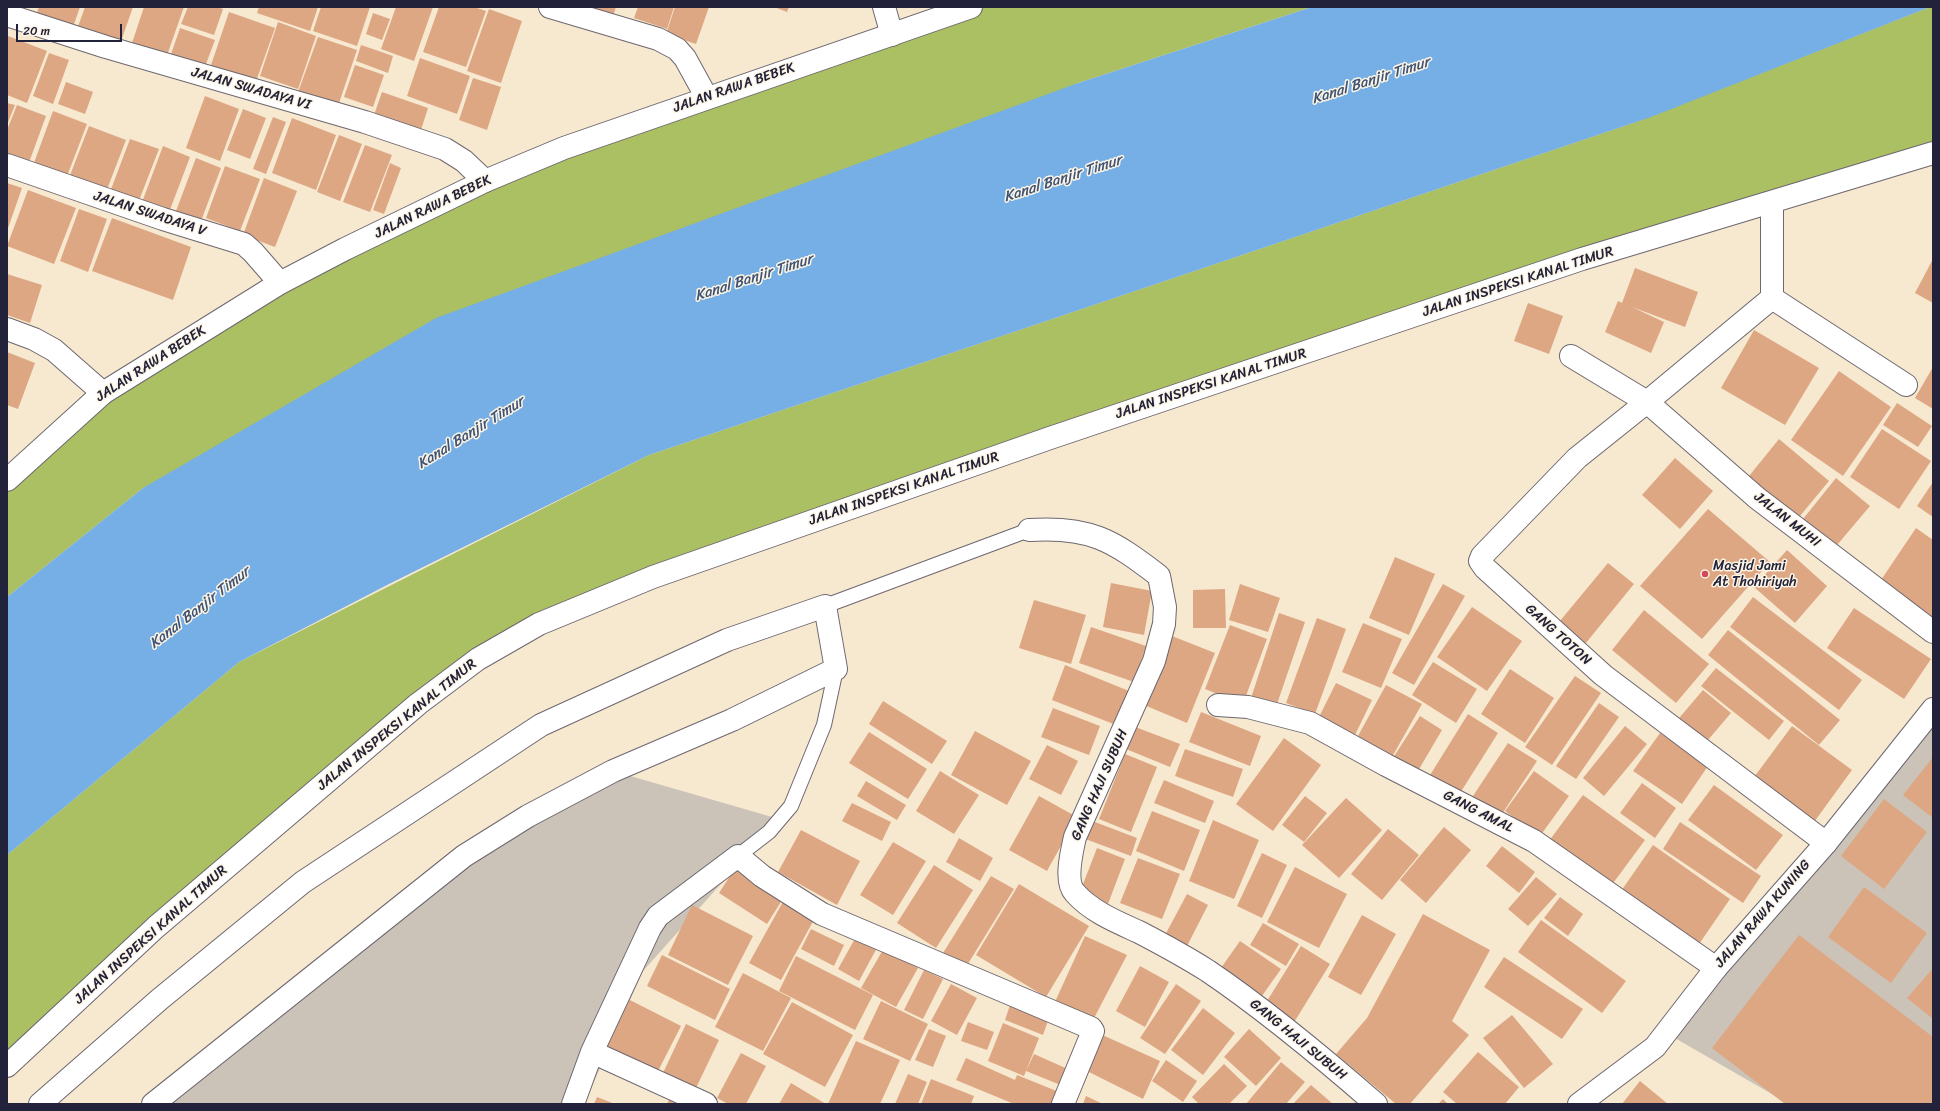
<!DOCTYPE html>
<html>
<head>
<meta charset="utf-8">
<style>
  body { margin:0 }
  #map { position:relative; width:1940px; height:1111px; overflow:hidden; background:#f7e8d0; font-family:Sriracha,sans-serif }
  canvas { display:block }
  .frame { position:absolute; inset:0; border:8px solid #22223b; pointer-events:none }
  .scale { position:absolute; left:16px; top:24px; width:106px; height:18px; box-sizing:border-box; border:2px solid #22223b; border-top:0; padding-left:5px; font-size:12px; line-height:14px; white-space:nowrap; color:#22223b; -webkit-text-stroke:3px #fcf5e5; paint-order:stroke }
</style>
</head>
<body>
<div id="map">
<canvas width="1940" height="1111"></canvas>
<div class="frame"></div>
<div class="scale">20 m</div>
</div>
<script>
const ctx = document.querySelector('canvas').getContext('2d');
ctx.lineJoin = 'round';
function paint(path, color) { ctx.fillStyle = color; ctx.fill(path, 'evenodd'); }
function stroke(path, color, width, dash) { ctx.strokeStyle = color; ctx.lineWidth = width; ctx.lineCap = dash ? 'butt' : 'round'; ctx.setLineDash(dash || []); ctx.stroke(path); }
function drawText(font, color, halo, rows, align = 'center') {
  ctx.font = font + ' Sriracha,sans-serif'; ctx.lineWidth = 3; ctx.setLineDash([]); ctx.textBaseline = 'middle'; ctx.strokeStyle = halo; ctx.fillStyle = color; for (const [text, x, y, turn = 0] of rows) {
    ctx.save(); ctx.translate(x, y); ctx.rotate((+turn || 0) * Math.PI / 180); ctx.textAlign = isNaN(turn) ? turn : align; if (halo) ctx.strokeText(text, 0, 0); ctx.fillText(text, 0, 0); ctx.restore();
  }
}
paint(new Path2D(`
  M1933 718V1104H1789L1661 1030Z
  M613 771 779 819 643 971 584 1104H160L355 942Z`), '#cbc3b8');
paint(new Path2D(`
  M976 7H1312L1078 83 143 488 7 597V480L103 393 485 181Z
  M1930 7H1933V151L604 597 418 704 7 1073V855L239 662 649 455 1636 122Z`), '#abbf63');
paint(new Path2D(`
  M1312 7H1930L1651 117 649 455 389 584 239 662 7 855V597L143 488 436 318 1078 83Z`), '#75afe5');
paint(new Path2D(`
  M39 7H80L71 33 34 21Z
  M85 7H133L119 47 76 32Z
  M144 7H184L165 61 130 49Z
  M188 7H217L223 9 214 35 181 24Z
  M259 7H318L310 31 257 13Z
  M321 7H370L357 46 313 31Z
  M396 7H433L414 61 381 49Z
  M439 7H474L486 11 466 67 423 52Z
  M569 7H616L611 22Z
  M638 7H674L667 29 634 18Z
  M675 7H709L696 44 666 34Z
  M774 7H789L787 12Z
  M489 9 522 21 501 83 467 71Z
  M229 12 275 28 254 87 209 71Z
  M373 13 390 19 382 40 366 34Z
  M278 22 316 36 298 89 260 76Z
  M180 28 215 40 203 72 169 60Z
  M8 36 47 51 27 103 7 95Z
  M318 37 357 50 337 109 297 95Z
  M361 45 393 56 388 73 356 61Z
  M49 53 69 60 53 104 33 96Z
  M420 58 470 76 457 114 407 96Z
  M355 65 384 75 373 107 344 97Z
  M473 78 501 87 487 130 459 120Z
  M66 82 93 92 85 114 58 104Z
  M382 92 428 108 420 133 373 118Z
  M205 96 239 109 220 161 186 148Z
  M7 103 15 105 7 125Z
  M17 105 46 116 27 168 7 160V130Z
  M243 109 266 118 250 159 227 150Z
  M53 111 87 124 64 184 31 171Z
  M273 117 286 122 266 174 253 169Z
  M292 118 336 135 316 190 272 173Z
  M89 126 126 140 106 192 69 178Z
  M339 135 362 144 340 201 317 192Z
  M130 139 159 149 138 203 110 192Z
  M365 145 392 155 370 212 343 202Z
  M163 146 190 157 168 215 141 205Z
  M196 158 221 168 201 221 176 211Z
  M390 163 401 168 384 214 373 210Z
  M225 166 260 179 240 231 206 218Z
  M264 178 297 191 275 247 243 235Z
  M7 183 22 188 7 231Z
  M28 190 76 208 54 264 7 246Z
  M79 209 107 219 88 272 60 261Z
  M112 218 191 247 173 300 92 271Z
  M1933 259V303L1915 293Z
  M1635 268 1698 292 1685 327 1632 307 1664 322 1651 353 1605 332 1618 301 1622 303Z
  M7 274 42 285 30 323 7 315Z
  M1528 303 1563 316 1549 354 1514 341Z
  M1754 330 1819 368 1785 425 1721 388Z
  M7 352 35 363 18 409 7 405Z
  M1933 367V409L1915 398Z
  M1839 371 1891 407 1843 476 1791 440Z
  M1897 403 1932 426 1918 447 1883 425Z
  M1882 429 1931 461 1899 509 1850 477Z
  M1779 439 1829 481 1795 522 1745 481Z
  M1675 458 1713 491 1680 529 1642 495Z
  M1836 478 1870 506 1832 551 1799 524Z
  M1933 482V517L1917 506Z
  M1708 509 1770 562 1702 639 1640 586Z
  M1916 528 1933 540V618L1879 583Z
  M1787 550 1827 586 1795 623 1754 587Z
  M1395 557 1435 574 1409 635 1369 618Z
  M1608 563 1634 584 1581 649 1555 627Z
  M1111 583 1152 591 1144 635 1103 627Z
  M1240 584 1280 598 1268 632 1229 620Z
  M1443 584 1465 596 1414 685 1392 673Z
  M1225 589 1226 628H1193V590Z
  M1753 597 1862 680 1839 710 1730 627Z
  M1034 600 1086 615 1071 664 1019 648Z
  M1472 607 1522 641 1487 691 1437 657Z
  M1854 608 1931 659 1904 699 1827 648Z
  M1644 610 1709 664 1676 703 1612 650Z
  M1279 613 1305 622 1275 710 1250 701Z
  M1317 618 1346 629 1315 714 1286 703Z
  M1363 623 1402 639 1381 688 1342 672Z
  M1230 625 1267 639 1243 704 1205 689Z
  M1091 627 1146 646 1134 682 1079 663Z
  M1728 630 1840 720 1819 745 1708 655Z
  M1172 636 1215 653 1187 723 1144 705Z
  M1433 662 1477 689 1456 723 1412 695Z
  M1065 665 1129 691 1116 725 1052 700Z
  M1716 668 1784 721 1769 740 1701 686Z
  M1510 669 1554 698 1525 743 1481 714Z
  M1575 676 1601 693 1552 765 1525 747Z
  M1336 683 1372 700 1354 737 1318 719Z
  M1386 685 1422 704 1388 764 1353 745Z
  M1703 690 1731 713 1702 747 1674 724Z
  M883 701 947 741 932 764 869 724Z
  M1599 703 1619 717 1576 779 1556 766Z
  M1053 708 1100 726 1089 755 1041 737Z
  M1201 712 1261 736 1250 766 1189 742Z
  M1468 714 1498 733 1457 798 1427 780Z
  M1420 716 1442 730 1415 776 1391 761Z
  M1130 725 1180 744 1170 767 1121 747Z
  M1625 726 1647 744 1604 796 1583 778Z
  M1792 726 1852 770 1809 829 1749 784Z
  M975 731 1031 761 1007 805 951 775Z
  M869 732 927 769 908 799 849 763Z
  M1660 733 1708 766 1682 804 1633 771Z
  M1284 738 1321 765 1273 831 1236 804Z
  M1508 743 1537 761 1500 817 1471 799Z
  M1047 745 1078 761 1061 795 1029 779Z
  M1185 749 1243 769 1233 797 1175 776Z
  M1125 754 1157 767 1131 832 1099 819Z
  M1933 757V818L1903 795Z
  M940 771 979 795 954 834 916 811Z
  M1534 771 1569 796 1540 836 1505 811Z
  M1164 780 1214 801 1205 823 1154 803Z
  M866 781 906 805 897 820 857 796Z
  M1642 783 1676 808 1655 838 1620 813Z
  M1714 785 1783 835 1756 870 1688 820Z
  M1583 795 1645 840 1611 886 1549 841Z
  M1039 796 1077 817 1047 871 1009 850Z
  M1305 796 1327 813 1304 842 1282 825Z
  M1346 798 1382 830 1339 878 1302 845Z
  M1884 799 1927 832 1884 889 1841 856Z
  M852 803 891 822 882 841 842 821Z
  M1152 811 1200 830 1184 871 1136 851Z
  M1087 819 1137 838 1131 856 1080 837Z
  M1213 820 1259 840 1234 899 1189 881Z
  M1680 822 1761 876 1743 903 1663 849Z
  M1444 827 1471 850 1426 903 1400 880Z
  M1388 829 1419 855 1382 900 1351 874Z
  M801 830 860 861 837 905 778 872Z
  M959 838 993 858 980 881 946 862Z
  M893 842 926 861 893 915 860 895Z
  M1653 845 1730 899 1697 947 1619 894Z
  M1502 846 1535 872 1519 893 1486 866Z
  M1097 848 1125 859 1108 904 1080 892Z
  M1262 853 1287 865 1262 918 1237 906Z
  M1138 858 1180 874 1162 919 1120 903Z
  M738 864 786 894 767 924 719 893Z
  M934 865 973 890 936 948 897 923Z
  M1295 867 1347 894 1319 948 1267 922Z
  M991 876 1014 889 966 967 943 953Z
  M1536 877 1557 894 1528 926 1508 909Z
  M1019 884 1089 926 1046 997 976 955Z
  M1864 887 1927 933 1891 983 1828 937Z
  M1187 894 1208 905 1186 948 1164 937Z
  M1560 897 1583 914 1568 936 1544 918Z
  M785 898 816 916 781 980 749 963Z
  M692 905 753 936 728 985 668 955Z
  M1423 914 1490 950 1452 1021 1469 1035 1410 1104H1396L1336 1054 1367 1018Z
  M1362 915 1396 934 1361 995 1328 977Z
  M1541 920 1626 981 1602 1013 1518 952Z
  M1263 923 1299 944 1286 966 1250 945Z
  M811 929 844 945 834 966 801 949Z
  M857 935 878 946 859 981 838 969Z
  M1799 935 1933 1037V1104H1785L1712 1048Z
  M1085 936 1127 955 1092 1022 1054 1004Z
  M1240 941 1281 969 1257 1003 1216 975Z
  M1301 946 1330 964 1293 1024 1264 1006Z
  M884 948 918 968 896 1007 861 988Z
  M662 955 730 989 715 1020 647 986Z
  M796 956 873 995 855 1030 779 991Z
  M1504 957 1583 1009 1562 1039 1484 987Z
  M1140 966 1169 982 1145 1027 1116 1011Z
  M1933 968V1019L1907 998Z
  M924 970 943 979 923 1019 904 1010Z
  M743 973 791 998 763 1051 715 1027Z
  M951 984 977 998 957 1035 931 1021Z
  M1176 984 1201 1001 1165 1054 1140 1038Z
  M624 997 681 1026 656 1075 600 1046Z
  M1012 999 1050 1015 1043 1035 1005 1020Z
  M881 1001 928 1024 910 1061 863 1039Z
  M792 1002 853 1035 825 1087 763 1054Z
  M1203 1008 1235 1033 1203 1075 1171 1050Z
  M1512 1015 1553 1064 1524 1088 1483 1038Z
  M968 1022 994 1032 987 1050 961 1041Z
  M1003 1023 1039 1038 1024 1076 988 1061Z
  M686 1024 719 1040 696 1088 663 1073Z
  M929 1029 946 1036 933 1067 915 1060Z
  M1249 1029 1281 1058 1256 1086 1224 1057Z
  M1098 1033 1160 1061 1143 1099 1081 1068Z
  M856 1041 900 1060 880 1104H828Z
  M1478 1052 1519 1087 1505 1104H1457L1443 1092Z
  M741 1053 766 1066 746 1104H728L717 1098Z
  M1034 1054 1070 1070 1063 1086 1026 1071Z
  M966 1058 1015 1080 1017 1075 1064 1094 1060 1104H1014L956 1080Z
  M1166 1060 1197 1081 1183 1102 1152 1081Z
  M1281 1062 1305 1082 1286 1104H1246Z
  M1224 1064 1247 1086 1229 1104H1199L1192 1097Z
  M908 1074 927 1082 918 1104H895Z
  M931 1079 974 1096 971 1104H921Z
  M1640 1081 1668 1104H1622Z
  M791 1083 826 1104H779Z
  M1311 1085 1333 1104H1293Z
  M1086 1096 1103 1104H1083Z
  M597 1097 615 1104H594Z
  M1443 1099 1448 1104H1438Z
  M669 1100 677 1104H667Z`), '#dea783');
const service = new Path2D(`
  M825 606 1029 530
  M738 856 769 832 791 806 824 725 836 669`);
const minor = new Path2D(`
  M550 7 658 39 677 49 685 58 707 98
  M884 7 892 35
  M7 15 106 47 365 122 445 149 464 161 485 181
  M7 165 163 219 244 244 253 252 280 283
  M1772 298 1906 385
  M7 329 34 339 54 350 103 393
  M1571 356 1647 402 1772 298V203
  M1029 530C1090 526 1112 540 1159 576L1165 607 1164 624 1154 661 1075 837C1072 851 1064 881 1075 893 1092 912 1117 922 1139 932 1162 944 1186 957 1208 971 1267 1011 1322 1057 1376 1104
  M1218 705 1248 707 1310 723 1386 765 1534 841 1716 968
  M1826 843 1603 675 1485 568 1480 561 1482 556 1577 458 1647 402 1757 498 1933 632
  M592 1052 706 1104
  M40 1104 160 999 303 882 541 725 727 640 825 606 836 669 732 720 613 771 528 816 464 856 153 1104
  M573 1104 592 1052 650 928 658 916 738 856 762 876 822 914 1091 1028 1093 1031 1063 1104`);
const tertiary = new Path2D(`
  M7 480 103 393 280 283 345 249 485 181 564 148 971 7
  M7 1066 156 927 418 704 478 659 539 624 653 577 1050 438 1582 259 1933 153
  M1579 1104 1655 1047 1716 968 1826 843 1933 709`);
stroke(service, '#6d676f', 16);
stroke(minor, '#6d676f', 24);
stroke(tertiary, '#6d676f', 24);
stroke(service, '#fff', 14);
stroke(minor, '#fff', 22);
stroke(tertiary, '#fff', 22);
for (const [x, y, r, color] of [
  [1705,574,4,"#d1495b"]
]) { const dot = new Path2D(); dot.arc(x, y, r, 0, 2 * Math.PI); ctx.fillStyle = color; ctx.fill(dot); stroke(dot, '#fcf5e5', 1.5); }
drawText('14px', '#22223b', '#fcf5e5', [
  ["JALAN RAWA BEBEK",734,88,-19],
  ["JALAN SWADAYA VI",251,89,16],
  ["JALAN RAWA BEBEK",433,207,-26],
  ["JALAN SWADAYA V",150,214,18],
  ["JALAN INSPEKSI KANAL TIMUR",1518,282,-18],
  ["JALAN RAWA BEBEK",151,364,-33],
  ["JALAN INSPEKSI KANAL TIMUR",1211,384,-18],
  ["JALAN INSPEKSI KANAL TIMUR",904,489,-19],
  ["JALAN MUHI",1787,520,38],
  ["GANG TOTON",1558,635,42],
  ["JALAN INSPEKSI KANAL TIMUR",397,725,-39],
  ["GANG HAJI SUBUH",1100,785,-66],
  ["GANG AMAL",1478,812,27],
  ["JALAN RAWA KUNING",1763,914,-49],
  ["JALAN INSPEKSI KANAL TIMUR",151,935,-42],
  ["GANG HAJI SUBUH",1298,1040,39]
]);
drawText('14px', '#22223b', '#fcf5e5', [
  ["Masjid Jami",1713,566],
  ["At Thohiriyah",1713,582]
], 'left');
drawText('italic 15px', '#3f5376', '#fcf5e5', [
  ["Kanal Banjir Timur",1371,81,-18],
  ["Kanal Banjir Timur",1063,179,-18],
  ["Kanal Banjir Timur",754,278,-18],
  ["Kanal Banjir Timur",471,433,-32],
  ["Kanal Banjir Timur",200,608,-38]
]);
</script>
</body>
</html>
